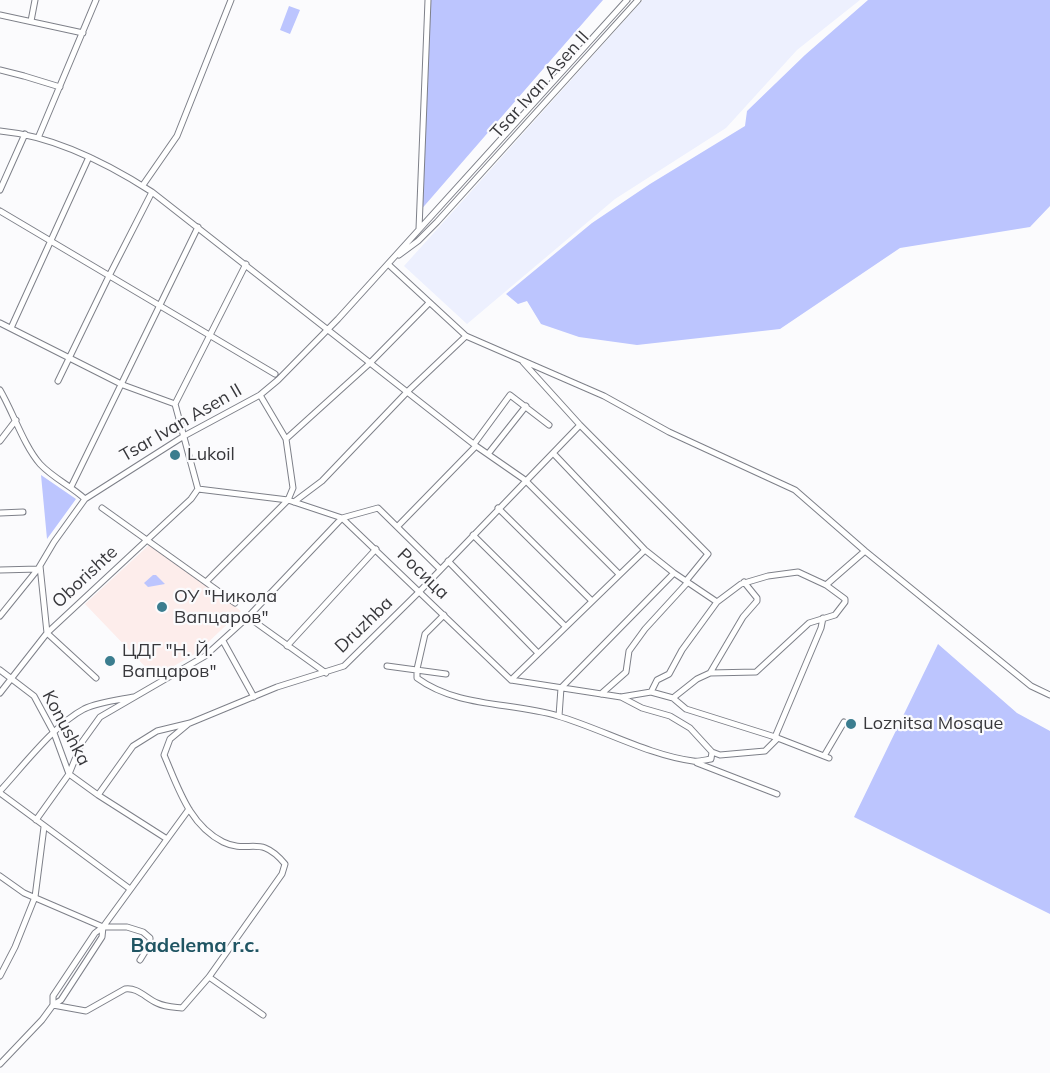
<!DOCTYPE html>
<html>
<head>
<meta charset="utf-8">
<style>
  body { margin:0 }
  canvas { display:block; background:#fbfbfd }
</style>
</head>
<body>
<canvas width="1050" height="1073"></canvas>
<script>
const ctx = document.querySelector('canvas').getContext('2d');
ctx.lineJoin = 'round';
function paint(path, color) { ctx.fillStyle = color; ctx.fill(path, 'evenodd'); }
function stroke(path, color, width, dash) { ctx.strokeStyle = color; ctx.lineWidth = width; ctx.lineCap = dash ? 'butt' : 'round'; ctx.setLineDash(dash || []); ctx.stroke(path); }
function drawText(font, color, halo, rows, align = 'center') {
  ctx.font = font + ' Mulish,sans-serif'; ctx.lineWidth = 4.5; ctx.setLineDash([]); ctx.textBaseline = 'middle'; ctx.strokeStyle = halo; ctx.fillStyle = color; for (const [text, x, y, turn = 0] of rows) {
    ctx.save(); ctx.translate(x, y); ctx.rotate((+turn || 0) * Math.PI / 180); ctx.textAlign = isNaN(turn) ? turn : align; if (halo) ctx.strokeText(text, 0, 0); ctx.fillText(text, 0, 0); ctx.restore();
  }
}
paint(new Path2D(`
  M643 0H860L797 50 726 128 615 199 467 324 404 266Z`), '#edf0fe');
paint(new Path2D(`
  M150 544 241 611 198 652 155 677 85 604Z`), '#fdedeb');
paint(new Path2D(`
  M430 0H603L419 212Z
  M868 0H1050V206L1030 227 900 248 780 329 637 345 579 337 541 324 527 301 518 304 506 294 592 223 650 184 745 126 747 111 805 55Z
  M289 6 300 10 290 34 280 30Z
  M41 475 76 499 47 539Z
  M153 575H156L165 584 148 587 144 583Z
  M938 644 1017 713 1050 731V914L854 817Z`), '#bcc5fe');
const minor = new Path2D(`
  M0 15 83 33
  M31 21 35 0
  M0 70 24 76 60 87
  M0 131C54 136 107 163 152 192L476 446 525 480 619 574
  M38 138 96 0
  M143 185 177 136 231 0
  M0 190 25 134
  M0 211 275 374
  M419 229 428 0
  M399 255 418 241 437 222 638 0
  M388 264 466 336 604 396 669 432 795 490 865 551 1031 686 1050 695
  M0 323 123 385 175 404 198 489
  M11 328 89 157
  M523 362 580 425 708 554 686 581
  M58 381 109 276 152 192
  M0 390C13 412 24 446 40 464 53 478 71 486 85 499
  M175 404 246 264
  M286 439 370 363 429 303
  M0 441 16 420
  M474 444 510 395 549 425
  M553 453 645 550 674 573 717 602
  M488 454 526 406
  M71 487 198 227
  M198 489 288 500 342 518 511 680 621 697 651 692 673 698 686 709 775 737 829 758
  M294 502 322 481 408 391 466 336
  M102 508 235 603
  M498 508 592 601
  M0 513 23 512
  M398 526 476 446
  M473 535 565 626
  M448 561 538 653
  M40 566 47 633 96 678
  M0 570 38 569
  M206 582 288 500 293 488 286 439 260 395
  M826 585 865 551
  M444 615 425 634 417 669V678C458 708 512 702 558 716 602 729 648 755 693 761 698 762 705 760 711 759L712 752
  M0 616 38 569 54 542 85 499 184 436 260 395 278 380 338 319 627 0
  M248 617 326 673
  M223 641 254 697
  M287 646 376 549
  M387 666 446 674
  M0 670 34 696 54 733 69 774 98 795 167 839
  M710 673 743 617 757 601V598L744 582
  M511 680 645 550
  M651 692 657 680 669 674 682 650 717 602 741 584 768 576 798 572 826 585 845 599V602L835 615 809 623 756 672 710 673 697 679 673 698
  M0 693 47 633 191 499 198 489
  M601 694 626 672 629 651 645 629 688 582
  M621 697 642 708 670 716 690 728 712 752 720 755 765 751 778 738
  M559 716 561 688 674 573
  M775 737 821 628 823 618
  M824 756 844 722
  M697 763 777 794
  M0 791C23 766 55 724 84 709 99 702 118 700 134 697
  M0 793 130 889
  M98 795 133 746 157 731 190 723 277 687 344 666 420 591 580 425
  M36 820 69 774 82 742 100 717 205 656 248 617 342 518 378 508 440 569
  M0 876 24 893 103 927H127L143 932 150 938V944L140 960
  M0 976 15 947 35 897 44 827
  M209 977 263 1015
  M53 1005 86 1011 125 989C137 987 146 998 157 1003 165 1007 173 1007 182 1008L209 977 282 874 285 864C259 833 250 855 223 842 189 825 178 787 164 755L170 739 188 724
  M53 1005V996L95 933 103 927 189 809
  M0 1064 42 1020 53 1005 61 1000 102 937 103 927`);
stroke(minor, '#7e8089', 7);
stroke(minor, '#fff', 5);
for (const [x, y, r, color] of [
  [175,455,6,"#3b7d8f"],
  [162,607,6,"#3b7d8f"],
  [110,661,6,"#3b7d8f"],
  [851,724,6,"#3b7d8f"]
]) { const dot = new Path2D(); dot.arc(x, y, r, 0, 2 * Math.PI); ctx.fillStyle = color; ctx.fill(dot); stroke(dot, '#fbfbfd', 2); }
drawText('18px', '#38383c', '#fbfbfd', [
  ["Tsar Ivan Asen II",540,85,-48],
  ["Tsar Ivan Asen II",181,423,-30],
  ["Росица",423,574,44],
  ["Oborishte",85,577,-43],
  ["Druzhba",364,625,-44],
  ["Konushka",66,728,62]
]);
drawText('18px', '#38383c', '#fbfbfd', [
  ["Lukoil",187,455],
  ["ОУ \"Никола",174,597],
  ["Вапцаров\"",174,618],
  ["ЦДГ \"Н. Й.",122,651],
  ["Вапцаров\"",122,672],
  ["Loznitsa Mosque",863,724]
], 'left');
drawText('bold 20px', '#205563', '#fbfbfd', [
  ["Badelema r.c.",195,946]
]);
</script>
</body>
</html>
